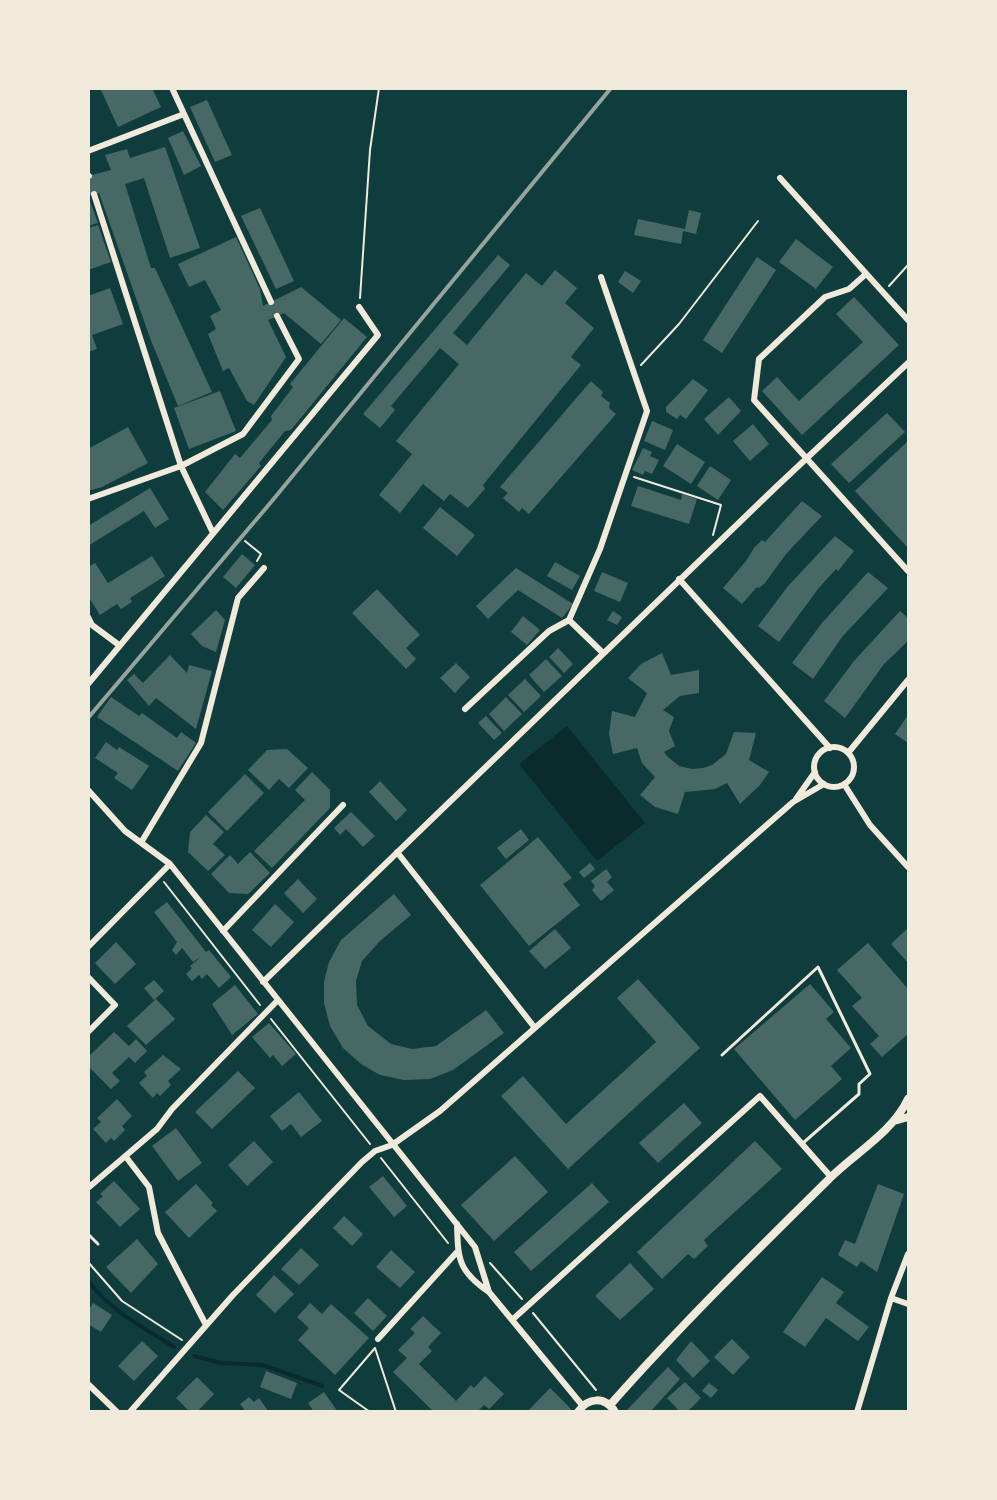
<!DOCTYPE html>
<html>
<head>
<meta charset="utf-8">
<style>
  body { margin:0 }
  #map { position:relative; width:997px; height:1500px; overflow:hidden; background:#0f3d3e; font-family:"Nunito Sans",sans-serif }
  canvas { display:block }
  .frame { position:absolute; inset:0; border:90px solid #f1e9da; pointer-events:none }
</style>
</head>
<body>
<div id="map">
<canvas width="997" height="1500"></canvas>
<div class="frame"></div>
</div>
<script>
const ctx = document.querySelector('canvas').getContext('2d');
ctx.lineJoin = 'round';
function paint(path, color) { ctx.fillStyle = color; ctx.fill(path, 'evenodd'); }
function stroke(path, color, width, dash) { ctx.strokeStyle = color; ctx.lineWidth = width; ctx.lineCap = dash ? 'butt' : 'round'; ctx.setLineDash(dash || []); ctx.stroke(path); }
paint(new Path2D(`
  M567 726 645 823 597 861 519 764Z`), '#0a2a2b');
stroke(new Path2D(`
  M88 1280C108 1310 145 1328 174 1347
  M194 1356 221 1363 263 1365 322 1386`), '#0a2a2b', 4);
paint(new Path2D(`
  M100 88H152L161 107 118 127Z
  M207 100 232 155 215 162 190 107Z
  M183 131 201 166 184 175 168 138Z
  M165 147 200 248 170 258 144 178 125 184 151 268H155L212 392 178 406 150 338 99 193 88 196V176L111 170 105 155 127 149 130 158Z
  M88 196 98 223 88 226Z
  M260 208 294 281 276 289 241 216Z
  M689 210 701 213 696 234 683 231 681 244 634 235 638 219 685 229Z
  M98 225 111 262 88 270V228Z
  M236 237 260 289 263 306 301 287 341 320 321 344 284 313 268 320 286 357 254 405 247 401 229 368 223 371 208 334 216 329 210 316 221 310 205 280 189 287 178 264Z
  M796 239 833 267 816 289 779 262Z
  M498 255 510 265 453 333 467 345 526 273 542 286 555 270 577 288 565 303 594 328 571 357 581 365 483 485 485 489 468 508 450 494 444 501 423 484 400 513 379 495 412 454 396 441 459 364 440 348 391 406 395 410 380 428 363 414Z
  M757 257 776 270 722 353 703 340Z
  M625 271 641 281 633 293 618 282Z
  M110 288 123 324 92 335 97 349 88 352V296Z
  M854 297 899 345 802 435 762 391 777 377 799 401 863 342 836 314Z
  M344 318 367 337 291 430 285 431 259 463 261 466 223 510 205 492 235 454 240 458 272 420 271 416 293 387 290 384Z
  M693 379 708 390 686 419 680 415 677 419 666 412V407Z
  M591 381 603 392 601 396 610 403 609 408 616 414 529 514 522 508 519 512 503 498 508 493 500 487Z
  M220 391 236 431 189 449 174 408Z
  M729 397 741 411 718 435 704 419Z
  M887 413 905 432 849 483 831 464Z
  M652 421 673 430 665 450 644 441Z
  M753 424 769 444 750 461 733 441Z
  M128 427 148 463 102 487 88 491V449Z
  M908 441V548L855 491Z
  M677 444 705 462 691 484 663 466Z
  M643 448 652 452 650 456 659 460 652 474 645 471 643 475 632 470Z
  M710 466 731 480 718 500 697 486Z
  M638 486 681 500 682 494 697 499 689 524 631 506Z
  M150 488 169 519 155 528 144 511 88 546V526Z
  M802 501 822 516 786 554 765 583 759 588 757 587 742 604 723 588 746 561 754 548 762 540 765 542Z
  M440 507 475 535 457 556 423 528Z
  M835 536 854 551 838 571 836 569 818 589 779 642 758 626 788 586Z
  M242 554 255 565 236 588 223 577Z
  M152 556 165 576 130 598 132 602 121 609 117 604 100 615 88 596V567L95 563 108 583Z
  M555 562 580 576 572 590 547 576Z
  M516 568 573 604 562 618 518 590 488 619 476 606Z
  M602 572 628 583 620 602 594 591Z
  M868 572 888 588 842 637 813 679 792 663 822 623Z
  M377 589 420 635 406 648 416 659 406 669 352 613Z
  M216 610 225 620 216 652 202 646 191 634Z
  M613 611 622 617 617 625 607 620Z
  M900 611 908 618V641L884 664 845 718 824 701 854 661Z
  M523 616 540 630 527 645 511 632Z
  M558 648 573 664 564 673 549 657Z
  M662 653 671 675 699 670V693L680 696 663 710 674 717 669 731 675 746 664 752 668 757 679 766 692 769 703 768 712 765 726 754 734 732 756 733 749 760 769 772 760 785 740 804 727 783 715 789 685 792 678 814 655 807 640 795 655 777 642 763 637 748 613 754 609 734 612 711 635 717 647 693 628 678 641 664Z
  M170 655 187 673 189 665 212 671 196 729 156 698 149 706 127 680 134 674 143 683Z
  M546 659 562 676 544 692 529 675Z
  M456 663 470 677 455 693 440 678Z
  M525 679 541 696 524 712 508 695Z
  M111 697 139 716 142 713 177 738 181 732 196 743 178 771 97 717Z
  M506 697 522 714 504 731 489 714Z
  M908 715V743L895 734Z
  M486 716 502 733 494 740 478 723Z
  M106 742 117 750 119 747 149 766 132 790 114 778 118 773 95 758Z
  M287 749 308 768 289 788 279 779 269 790 248 770 267 750Z
  M312 772 330 790V808L272 868 254 851 305 800 295 790Z
  M245 774 264 793 227 831 208 812Z
  M380 781 407 810 396 821 369 792Z
  M351 812 375 836 363 847 346 829 340 835 334 828Z
  M206 815 224 832 213 844 225 855 208 871 188 852 190 832Z
  M521 829 529 840 506 859 497 848Z
  M538 837 572 878 563 884 580 905 529 946 480 885Z
  M250 852 270 873 248 894 229 893 211 874 230 855 238 864Z
  M590 863 595 869 584 878 579 872Z
  M606 869 612 877 607 882 614 890 601 901 592 890 595 886 591 881Z
  M298 879 317 899 303 913 284 893Z
  M394 894 411 915 380 941 362 961 356 981 357 1005 368 1026 391 1044 412 1049 436 1046 486 1010 504 1033 453 1070 430 1079 404 1080 380 1075 361 1064 343 1048 330 1026 324 1003V982L329 962 341 940Z
  M167 902 206 952 209 950 231 977 219 988 207 974 202 979 199 975 192 981 186 974 192 968 190 966 202 956 193 962 182 948 176 955 172 950 177 942 154 912Z
  M275 904 294 922 271 947 252 930Z
  M555 929 571 948 545 969 529 951Z
  M907 929 908 931V963L891 944Z
  M116 942 136 964 115 984 95 963Z
  M868 943 908 989V1034L882 1057 870 1044 879 1036 852 1006 862 998 837 970Z
  M638 979 700 1048 568 1169 501 1096 523 1076 566 1124 656 1042 617 998Z
  M154 980 164 991 154 1000 144 988Z
  M810 984 834 1012 826 1019 851 1048 831 1066 842 1079 795 1120 734 1049Z
  M235 985 258 1014 232 1035 212 1004Z
  M156 999 175 1019 146 1045 127 1026Z
  M269 1023 296 1054 282 1066 273 1055 270 1058 252 1037Z
  M114 1032 129 1046 136 1039 147 1051 135 1063 129 1057 112 1073 120 1081 111 1089 88 1066V1057Z
  M163 1055 181 1069 168 1081 171 1085 160 1096 157 1093 153 1098 139 1083 147 1076 144 1072Z
  M238 1071 255 1088 212 1129 195 1112Z
  M299 1092 322 1121 301 1137 291 1124 282 1131 270 1116Z
  M117 1099 132 1116 122 1126 125 1130 114 1141 111 1138 106 1143 93 1129 101 1122 97 1118Z
  M684 1103 702 1123 658 1163 639 1143Z
  M176 1128 202 1163 178 1181 152 1146Z
  M254 1141 273 1162 247 1186 228 1165Z
  M755 1141 782 1169 704 1240 708 1246 694 1259 688 1254 662 1279 637 1252Z
  M515 1156 548 1192 494 1241 461 1205Z
  M383 1176 407 1206 394 1217 369 1187Z
  M114 1181 140 1209 120 1227 96 1202 103 1196 100 1194Z
  M592 1183 609 1202 531 1271 514 1252Z
  M196 1184 213 1203 211 1205 217 1211 189 1238 165 1212Z
  M878 1184 904 1194 877 1272 861 1261 857 1267 838 1255 845 1240 855 1244Z
  M344 1216 363 1234 352 1246 333 1228Z
  M137 1239 158 1264 131 1293 106 1267Z
  M301 1248 319 1265 299 1285 281 1269Z
  M391 1250 415 1272 400 1288 376 1267Z
  M630 1263 654 1289 620 1320 595 1296Z
  M274 1275 294 1294 275 1313 256 1295Z
  M822 1277 844 1292 836 1303 869 1327 858 1341 826 1318 805 1347 783 1332Z
  M368 1298 387 1316 373 1331 354 1313Z
  M93 1303 112 1315 101 1332 88 1324V1311Z
  M310 1303 322 1314 331 1304 369 1338 335 1375 298 1340 309 1328 297 1317Z
  M423 1316 441 1333 428 1347 432 1351 419 1364 456 1401 471 1385 474 1388 485 1376 504 1394 489 1409 484 1405 477 1412H434L393 1372 407 1358 398 1350 415 1333 410 1329Z
  M732 1339 750 1357 733 1375 714 1357Z
  M142 1341 158 1356 134 1381 118 1366Z
  M691 1341 710 1361 693 1378 676 1360Z
  M668 1367 680 1379 650 1412H625Z
  M266 1371 297 1383 291 1399 260 1387Z
  M197 1377 214 1394 197 1412H190L176 1398Z
  M685 1382 701 1398 687 1412H680L667 1398Z
  M709 1383 718 1390 711 1398 702 1391Z
  M550 1388 571 1409 569 1412H527Z
  M324 1392 338 1412H314L308 1403Z
  M249 1397 254 1402 259 1398 269 1412H241L244 1409 240 1404Z`), '#486865');
stroke(new Path2D(`
  M889 286 908 265
  M360 298 370 150 379 88
  M641 365 679 324 758 221
  M634 477 721 505 713 535
  M245 541 261 554 257 561
  M164 882 260 1005
  M271 1019 370 1144
  M381 1158 448 1243
  M88 1262 122 1301 182 1340
  M490 1263 522 1299
  M533 1313 596 1390
  M375 1348 396 1412
  M370 1412 339 1390 375 1348`), '#f1e9da', 2);
stroke(new Path2D(`
  M722 1055 818 967 870 1074 859 1084V1094L803 1143
  M88 1234 98 1244`), '#f1e9da', 3);
stroke(new Path2D(`
  M172 88 271 302
  M88 151 184 114
  M88 175 89 176
  M780 178 908 320
  M94 194 181 466 213 533
  M866 274 849 289 825 297 759 359 754 400 908 571
  M601 277 647 411 600 549 569 620 603 653
  M88 499 181 466 243 434 299 359 277 316
  M679 579 830 748
  M88 617 92 625 119 645
  M88 684 378 335 359 307
  M465 709 549 631 569 620
  M814 767a20 20 0 1 1 40 0a20 20 0 1 1-40 0Z
  M848 753 908 680
  M844 784 870 825 908 867
  M88 790 125 831 170 864 475 1247 489 1292
  M796 799 815 772
  M142 841 201 743 238 598 264 568
  M397 852 535 1028
  M223 931 343 805
  M88 947 170 864
  M88 977 115 1005 88 1032
  M263 982 775 488 908 363
  M126 1157 149 1187 158 1233 206 1325
  M88 1188 157 1129 172 1109 278 1000
  M457 1224C458 1259 458 1271 489 1292L582 1405
  M891 1298 908 1304
  M512 1320 760 1096 831 1177
  M378 1339 457 1252
  M88 1384 117 1412
  M130 1412 233 1295 362 1162 375 1151 392 1145 440 1111 793 802 824 784
  M857 1412 891 1298 908 1254`), '#f1e9da', 6);
stroke(new Path2D(`
  M894 1121 908 1117
  M610 1405C680 1326 754 1253 829 1179 855 1153 892 1133 908 1099
  M578 1412C588 1397 605 1396 615 1412`), '#f1e9da', 8);
stroke(new Path2D(`
  M88 718 272 501 611 88`), '#97a49c', 4);
</script>
</body>
</html>
